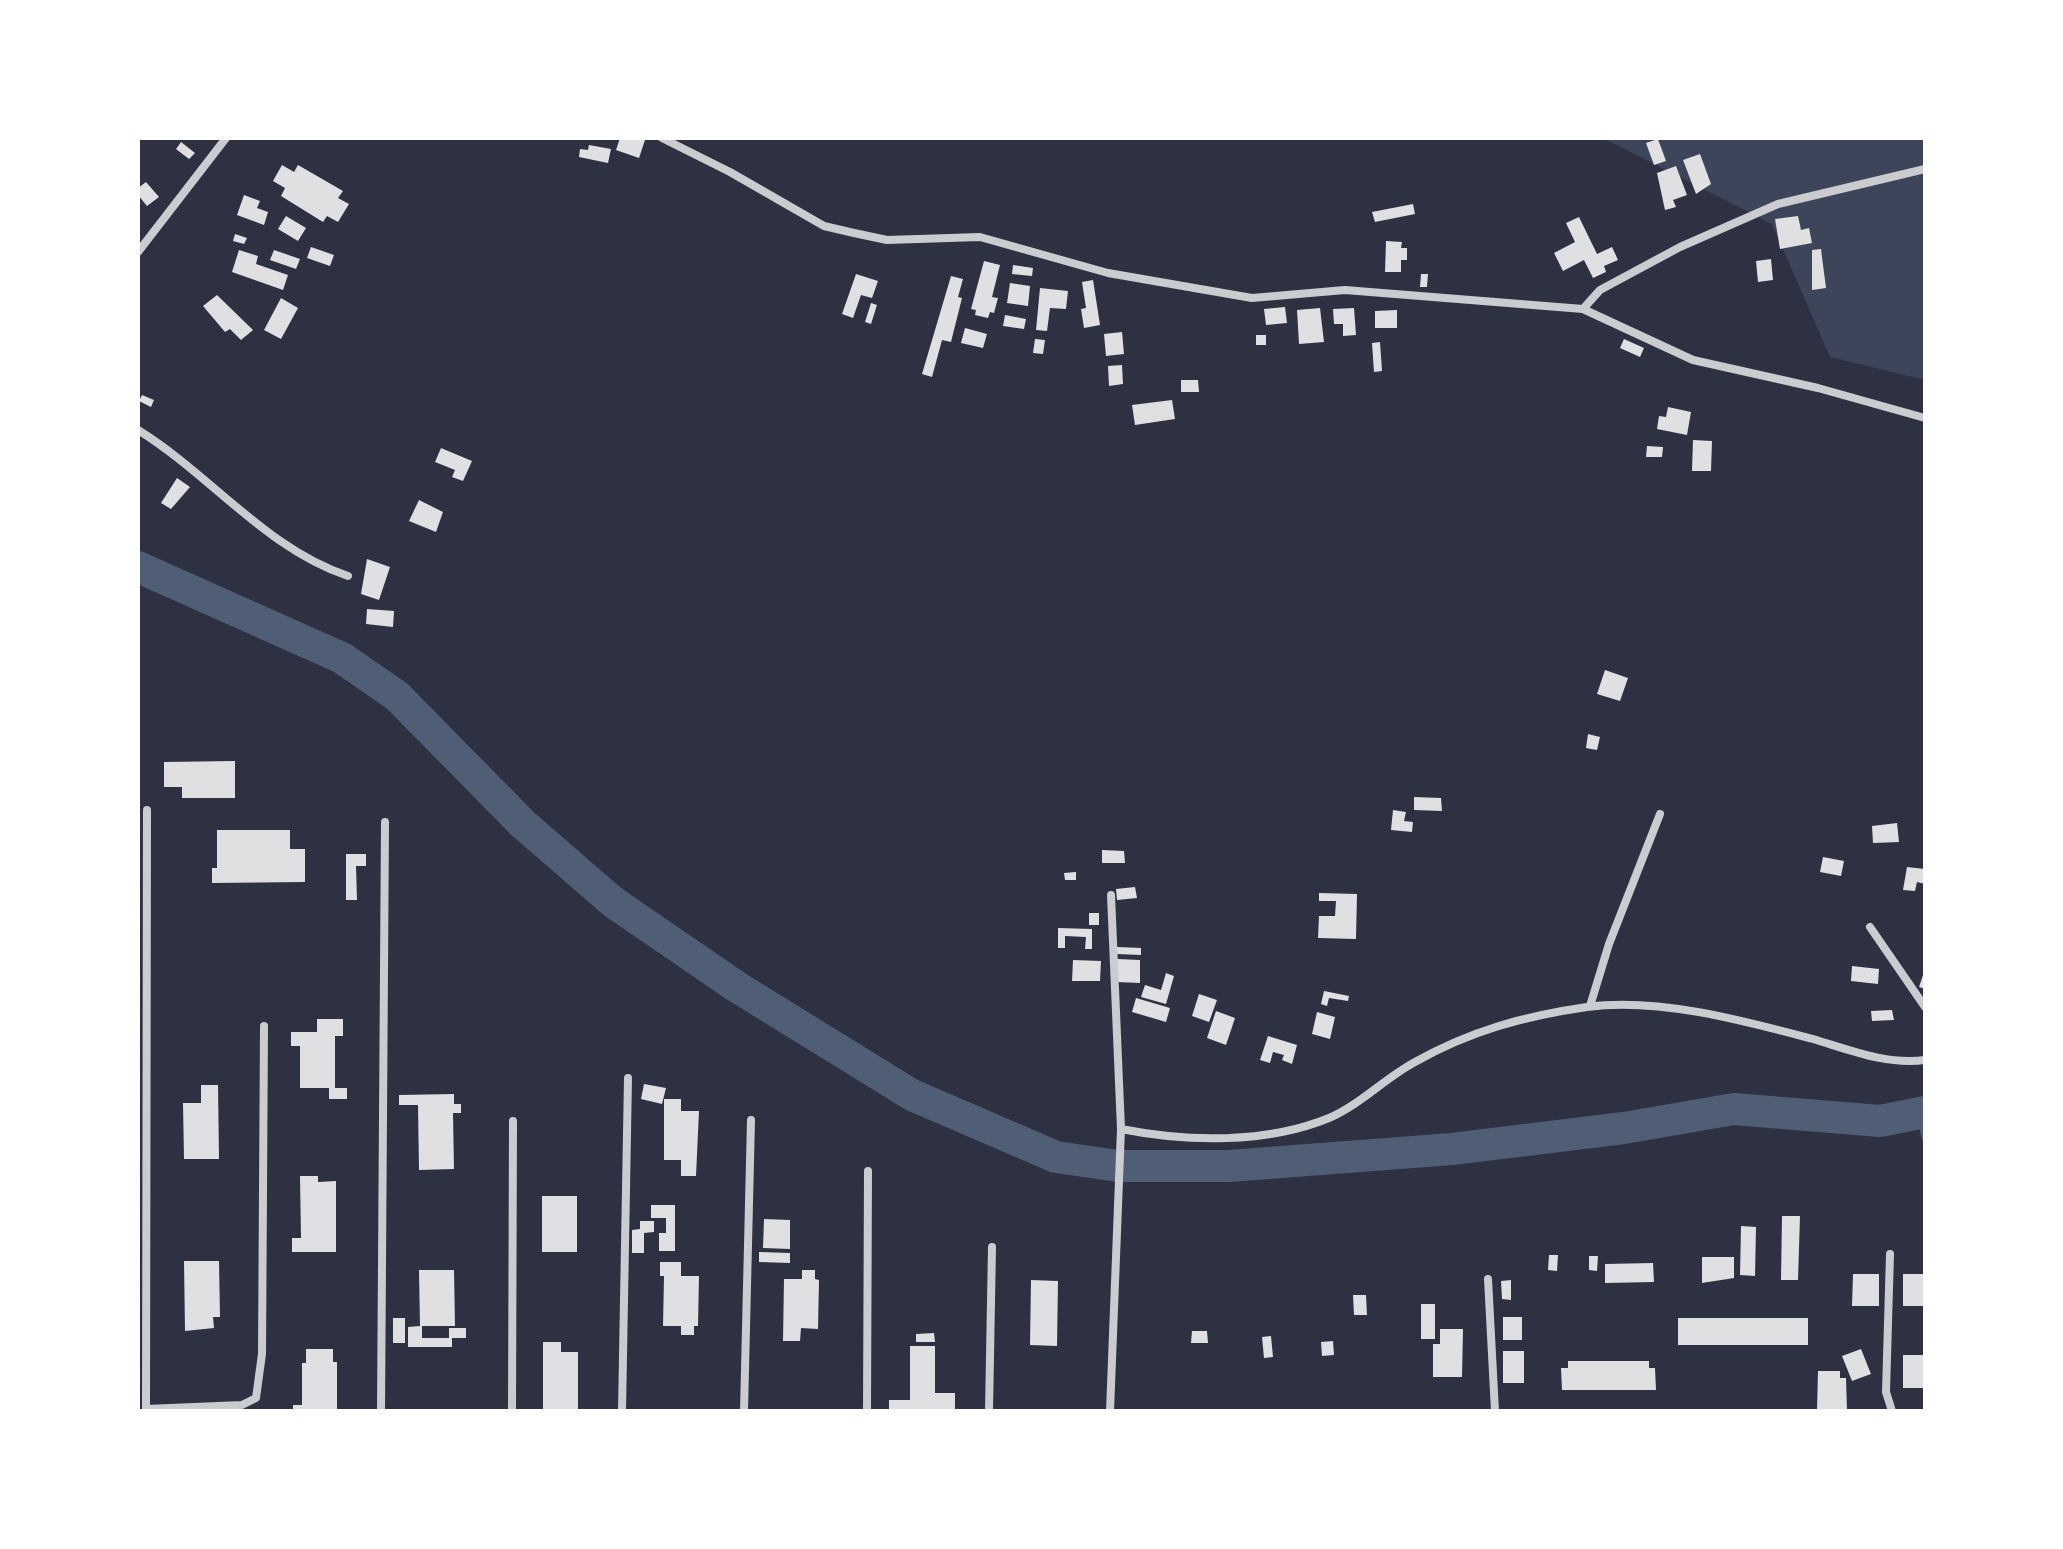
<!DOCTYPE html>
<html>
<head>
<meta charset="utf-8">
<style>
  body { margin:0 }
  #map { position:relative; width:2063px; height:1549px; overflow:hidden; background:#2d3142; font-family:Manrope,sans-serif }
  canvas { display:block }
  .frame { position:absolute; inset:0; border:140px solid #fff; pointer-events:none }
</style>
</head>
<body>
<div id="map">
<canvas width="2063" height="1549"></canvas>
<div class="frame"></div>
</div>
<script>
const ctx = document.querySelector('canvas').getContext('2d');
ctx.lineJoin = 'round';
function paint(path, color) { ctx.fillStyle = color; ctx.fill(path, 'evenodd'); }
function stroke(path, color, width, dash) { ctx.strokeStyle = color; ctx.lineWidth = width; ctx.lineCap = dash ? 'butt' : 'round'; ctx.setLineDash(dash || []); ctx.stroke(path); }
paint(new Path2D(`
  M1603 138H1925V380L1830 357 1772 224Z`), '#3c4559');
stroke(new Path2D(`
  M1918 1113 1925 1141`), '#4f5d75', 5);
stroke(new Path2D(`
  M138 567 342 658 397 696 523 824 613 902 737 987 912 1095 1056 1157 1118 1166H1229L1452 1149 1624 1128 1734 1109 1880 1121 1925 1112`), '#4f5d75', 32);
paint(new Path2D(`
  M620 138 645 140 639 158 616 150Z
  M1658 139 1666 161 1654 165 1646 143Z
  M181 142 195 153 189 159 176 149Z
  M589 145 611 149 608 163 579 157 580 149 588 150Z
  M1700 154 1711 184 1696 194 1683 160Z
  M282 165 294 172 298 165 343 191 338 198 349 204 338 222 327 216 323 222 281 196 285 188 273 181Z
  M1676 166 1687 195 1673 200 1676 207 1665 210 1657 173Z
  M146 182 159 197 147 206 138 195V188Z
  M244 195 260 201 257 208 268 212 264 225 237 215Z
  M1413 204 1415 214 1375 222 1372 212Z
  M286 216 306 228 298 241 278 229Z
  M1798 216 1801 230 1809 228 1812 243 1780 249 1775 219Z
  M1579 217 1597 254 1612 247 1618 260 1604 266 1606 272 1593 278 1584 260 1563 271 1554 253 1575 242 1566 223Z
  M235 234 247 238 244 244 233 241Z
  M1386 241 1402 242 1401 248H1407V260H1401V272H1385Z
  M311 247 334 255 330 266 307 258Z
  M1821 249 1826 288 1812 290V250Z
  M239 250 258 256 256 264 288 275 283 290 232 272Z
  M274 250 300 259 296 269 270 260Z
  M1771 259 1773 280 1758 282 1756 261Z
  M984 261 1000 265 992 297 998 298 994 313 990 312 988 318 975 315 976 310 971 309Z
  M1013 265 1033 268 1032 276 1012 274Z
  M856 274 878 281 872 298 861 295 853 318 842 314Z
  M1421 274H1428L1427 287H1420Z
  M951 276 963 279 958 297 962 298 951 342 942 340 932 377 922 374Z
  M1093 280 1100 325 1084 328 1081 309 1086 308 1082 282Z
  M1010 283 1030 286 1028 306 1007 303Z
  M1040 288 1068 291 1066 309 1050 308 1047 331 1036 330Z
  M217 295 253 330 241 340 230 329 225 332 203 306Z
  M281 298 298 308 281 339 264 330Z
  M871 303 877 305 871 324 865 322Z
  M1285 307 1287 323 1266 325 1264 309Z
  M1320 308 1324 342 1299 344 1297 310Z
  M1354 308 1356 335 1343 336V324H1334L1333 309Z
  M1397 310V328H1375V311Z
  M1005 315 1026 319 1024 329 1003 326Z
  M965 328 987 334 983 348 961 343Z
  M1122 332 1124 354 1106 356 1104 334Z
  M1256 335H1266V345H1256Z
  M1035 339 1045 340 1043 354 1033 353Z
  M1624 339 1644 348 1640 357 1620 348Z
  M1380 342 1382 371 1374 372 1372 343Z
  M1122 365 1123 384 1109 386 1108 366Z
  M1181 380H1198L1199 392H1181Z
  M142 395 154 400 151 407 139 401Z
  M1172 400 1175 419 1135 425 1132 405Z
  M1668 407 1691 412 1687 435 1657 429 1659 416 1666 417Z
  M1693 440 1712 441 1711 471H1692Z
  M1647 446 1663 447 1662 457H1646Z
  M441 448 472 461 463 481 452 477 455 470 435 462Z
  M177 478 190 487 171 509 161 503Z
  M419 500 443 512 436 532 409 521Z
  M367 559 390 567 379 600 361 594Z
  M367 609 394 611 393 627 366 624Z
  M1605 670 1628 678 1620 701 1597 694Z
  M1588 734 1600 737 1597 750 1586 748Z
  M235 761V798H182V787H164V762Z
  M1414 797 1441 798 1442 811 1414 810Z
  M1393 810 1406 812 1404 821 1413 822 1412 832 1391 830Z
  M1897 823 1899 842 1873 843 1872 826Z
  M217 830H290V849H305V882L212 883V868H217Z
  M1102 850 1124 851 1125 863H1102Z
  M346 854H366V866H356L357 900H346Z
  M1823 857 1844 861 1841 876 1820 872Z
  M1907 867 1925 869V884L1917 882 1915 891 1903 890Z
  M1076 872V880H1065L1064 873Z
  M1135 887 1137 898 1117 900 1116 889Z
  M1319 893 1357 894 1356 939 1318 938 1319 916H1335L1336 901H1319Z
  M1089 913H1099V925H1089Z
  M1058 928 1092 929V949H1085L1086 937 1065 936V948H1058Z
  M1117 947 1141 948V955L1117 954Z
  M1117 959 1140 960V983L1117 982Z
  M1073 960 1101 961 1100 981H1072Z
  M1852 966 1879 969 1878 984 1851 981Z
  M1925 969V989L1919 987Z
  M1166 973 1174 976 1166 1004 1141 997 1145 985 1161 990Z
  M1324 991 1349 996 1348 1001 1329 998 1327 1006 1321 1004Z
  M1199 994 1217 1000 1209 1022 1192 1016Z
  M1136 998 1170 1008 1166 1022 1132 1012Z
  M1892 1010 1894 1020 1872 1021 1871 1011Z
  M1216 1011 1235 1018 1226 1045 1207 1038Z
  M1317 1012 1335 1017 1330 1039 1312 1034Z
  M317 1019H343V1036H335V1088H347V1099H329V1088H300V1046H291V1032H317Z
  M1268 1036 1297 1045 1292 1064 1282 1060 1284 1055 1273 1052 1270 1063 1260 1060Z
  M644 1084 666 1088 662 1104 641 1099Z
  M201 1085H218L219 1159H184L183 1103H201Z
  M454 1094V1104H461V1113H453L454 1169 419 1170 418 1105H399V1095Z
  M664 1099H681V1111H699L696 1176H681V1160H664Z
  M300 1176H318V1182L336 1181V1252H292V1238H301Z
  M542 1196H577V1252H542Z
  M651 1205H675V1251H659V1233H666V1218H651Z
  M1782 1216H1800L1798 1280H1781Z
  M764 1219 790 1220V1249L763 1248Z
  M640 1221H654V1232L644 1233V1253H632V1230L640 1229Z
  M1741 1226 1756 1227 1755 1276 1740 1275Z
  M759 1252 790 1253V1263L759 1262Z
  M1549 1255H1558L1557 1271 1548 1270Z
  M1589 1256H1598L1597 1271 1589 1270Z
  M1702 1257H1734V1278L1702 1283Z
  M184 1261H219L220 1317H213L214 1328 185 1331Z
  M660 1262H681V1276H699L698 1326H694V1335H681V1326H663L664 1276H660Z
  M1653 1263 1654 1282 1605 1283V1264Z
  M419 1270H454L455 1326H422V1338H449V1328H466V1338H452V1347H408V1327L420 1326Z
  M802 1270H815V1279L819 1280 818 1329 801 1328 800 1341H783L784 1279H802Z
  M1853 1274H1879V1306H1852Z
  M1903 1274H1925V1306H1903Z
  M1031 1280 1058 1281 1057 1346 1030 1345Z
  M1511 1280V1300L1502 1299 1501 1281Z
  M1353 1295H1366L1367 1315H1354Z
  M1421 1304H1435V1339H1421Z
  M1503 1317H1522V1340H1503Z
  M393 1318H405V1343H393Z
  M1678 1318H1808V1345H1678Z
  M1440 1329H1463L1462 1377H1433V1344H1440Z
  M1192 1331H1207L1208 1343H1191Z
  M934 1333 935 1342H916V1334Z
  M1271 1336 1273 1357 1264 1358 1262 1337Z
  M1333 1341 1334 1355 1322 1356 1321 1342Z
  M543 1342H561V1352H578V1409L543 1411Z
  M910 1346H935V1393H955V1411H889V1400H910Z
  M306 1349H333V1362H337V1411H293V1405H302V1363H306Z
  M1861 1349 1871 1374 1852 1381 1842 1356Z
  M1503 1351H1524V1383H1503Z
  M1903 1355H1925V1388H1903Z
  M1568 1361H1649V1368H1655L1656 1390H1562L1561 1368H1568Z
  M1818 1371H1840V1378H1846L1847 1411H1817Z`), '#e0e0e3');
stroke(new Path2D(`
  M662 138 730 172 824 226 854 233 887 240 980 237 1108 273 1252 298 1345 290 1583 309 1693 360 1818 388 1925 418
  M138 252 226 138
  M1583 309 1600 290 1680 247 1778 204 1925 169
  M138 430C211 475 265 548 348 576
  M1870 927 1925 1007
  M1590 1006 1609 944 1660 814
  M1121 1129C1187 1142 1266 1144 1329 1118 1361 1104 1385 1078 1415 1062 1470 1031 1524 1016 1587 1007 1658 997 1745 1021 1813 1039 1850 1050 1886 1065 1925 1060
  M1890 1254 1886 1392 1892 1411
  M1488 1279 1495 1411
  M146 1409 242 1405 256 1398 262 1354 264 1026
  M146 1411 147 810
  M381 1411 385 822
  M512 1411 513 1121
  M622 1411 628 1078
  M744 1411 751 1120
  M867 1411 868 1171
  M989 1411 992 1247
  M1110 1411 1121 1129 1111 895`), '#caccd0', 8);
</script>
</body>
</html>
